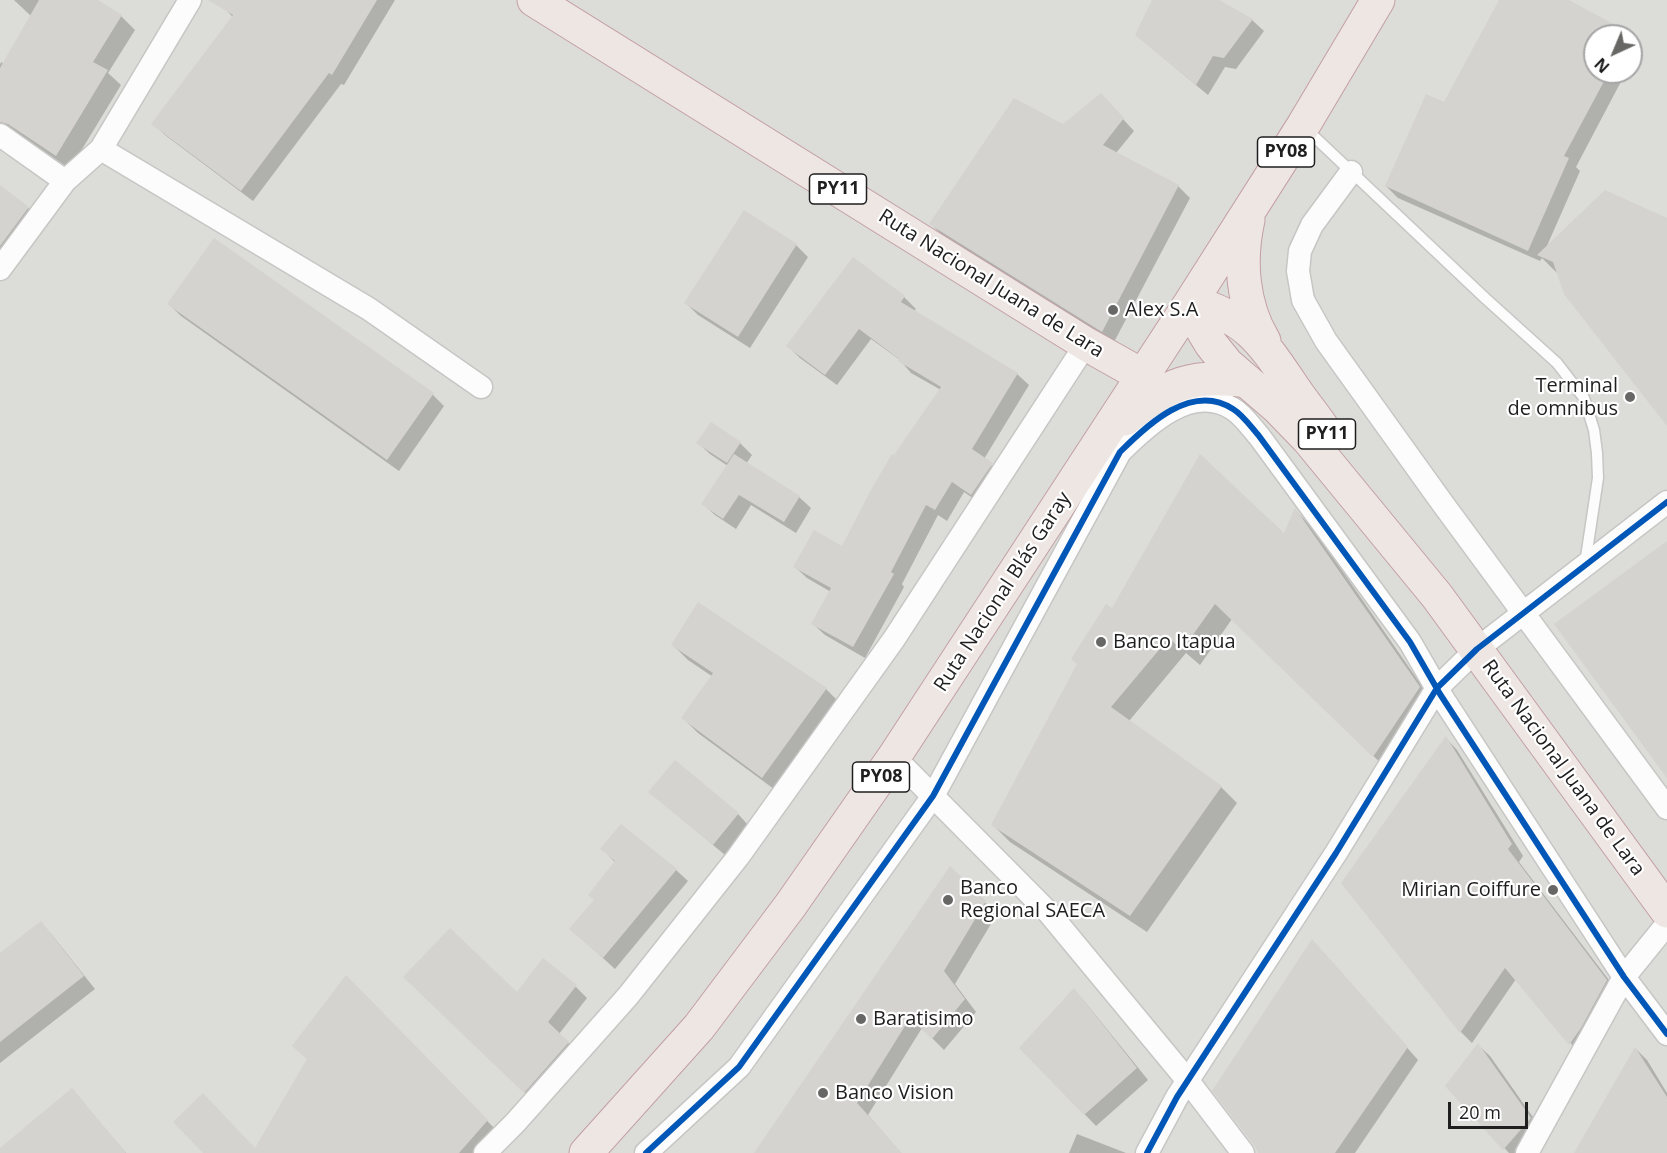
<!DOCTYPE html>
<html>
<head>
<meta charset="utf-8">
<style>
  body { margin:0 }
  #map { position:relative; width:1667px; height:1153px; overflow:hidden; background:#edede8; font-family:"Open Sans",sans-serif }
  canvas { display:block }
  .north { position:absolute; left:1583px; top:24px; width:60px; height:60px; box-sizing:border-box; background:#fff; border:2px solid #a5a5a5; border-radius:50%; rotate:224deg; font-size:16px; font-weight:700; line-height:24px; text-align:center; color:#1f1f1f }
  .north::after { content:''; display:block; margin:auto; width:21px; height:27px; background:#676765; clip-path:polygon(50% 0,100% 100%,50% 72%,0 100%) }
  .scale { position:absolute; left:1448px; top:1102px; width:80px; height:27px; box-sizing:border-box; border:3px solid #1f1f1f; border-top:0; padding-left:8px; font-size:18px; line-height:21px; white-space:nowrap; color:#1f1f1f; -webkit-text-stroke:4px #fff; paint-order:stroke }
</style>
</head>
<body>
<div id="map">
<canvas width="1667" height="1153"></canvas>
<div class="north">N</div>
<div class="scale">20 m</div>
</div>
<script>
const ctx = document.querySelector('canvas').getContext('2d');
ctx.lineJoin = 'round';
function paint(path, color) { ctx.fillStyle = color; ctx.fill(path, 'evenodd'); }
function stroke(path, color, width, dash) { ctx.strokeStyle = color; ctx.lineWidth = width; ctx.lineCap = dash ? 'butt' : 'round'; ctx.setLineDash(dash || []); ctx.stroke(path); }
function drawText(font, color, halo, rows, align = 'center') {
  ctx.font = font + ' "Open Sans",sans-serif'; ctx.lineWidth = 4.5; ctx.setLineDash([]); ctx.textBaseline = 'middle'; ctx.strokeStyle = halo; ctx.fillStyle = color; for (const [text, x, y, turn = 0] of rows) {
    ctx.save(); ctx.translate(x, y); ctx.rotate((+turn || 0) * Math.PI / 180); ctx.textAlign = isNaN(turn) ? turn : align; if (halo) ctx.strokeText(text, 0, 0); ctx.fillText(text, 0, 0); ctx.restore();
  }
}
paint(new Path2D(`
  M0 0H1667V1153H0ZM1595 36H1631V72H1595Z`), '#dcdcd9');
paint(new Path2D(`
  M14 0H95L121 16 135 30 108 73 121 85 70 169 23 137 12 135 0 128V65L1 62 4 64 31 16Z
  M228 0H395L344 85 341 84 253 201 165 135 153 124 233 17 224 8Z
  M1153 0H1216L1252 20 1264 31 1236 69 1225 67 1208 95 1136 35Z
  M1501 0H1566L1629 34 1641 45 1631 63V36H1595V72H1626L1576 167 1580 171 1546 248 1667 219V423L1559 275 1542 258 1540 261 1398 198 1386 186 1445 104Z
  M1112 107 1134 131 1116 153 1178 186 1190 198 1114 342 942 235 931 224 1063 125Z
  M0 187 28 208 41 221 0 276Z
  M744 212 796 245 808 257 750 348 698 315 686 303Z
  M904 297 916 309 913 312 1017 374 1029 385 984 459 1003 476 983 505 964 492 947 521 938 515 902 584 904 587 865 658 825 635 813 624 831 592 807 578 795 567 843 548 894 457 941 390 911 373 900 360 871 339 837 385 800 358 788 346Z
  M169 304 433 395 444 406 399 471 181 316Z
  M711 424 740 443 752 455 746 464 799 497 811 508 796 533 751 505 736 529 715 515 703 504 728 466 710 454 698 443Z
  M1296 511 1312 527 1435 705 1390 772 1232 619 1200 665 1186 653 1129 721 1221 787 1237 803 1147 932 1010 842 993 825 1112 611 1284 535Z
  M673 645 826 689 841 704 778 792 698 733 683 718 713 677 688 660Z
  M1446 738 1457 750 1523 856 1519 862 1618 992 1581 1055 1516 979 1472 1043 1461 1032 1343 883Z
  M650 792 738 814 749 826 725 855Z
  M602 849 676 870 688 881 615 969 571 929 595 901 616 863Z
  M950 869 997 914 955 984 976 1012 944 1050 922 1028 868 1115 901 1153H756Z
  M41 923 52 935 95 989 0 1063V955Z
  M1323 953 1418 1060 1355 1153H1260Z
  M347 977 498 1132 480 1153H205L256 1150 308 1060Z
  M576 987 587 998 559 1034 580 1054 536 1103 417 988 517 994Z
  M1074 990 1085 1002 1148 1080 1096 1126 1021 1048Z
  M1478 1045 1490 1056 1542 1130 1522 1153H1509L1447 1086Z
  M1636 1049 1647 1060 1667 1093V1153H1576Z
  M72 1090 126 1153H6Z
  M1077 1134 1126 1153H1069Z`), '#0003');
paint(new Path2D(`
  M39 0H98L122 15 93 62 108 70 56 156 8 124 0 122V68Z
  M208 0H377L332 75 329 73 241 191 151 124 233 15Z
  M1152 0H1219L1253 19 1224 58 1213 56 1196 85 1135 35Z
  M1499 0H1569L1630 33 1628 36H1595V72H1609L1564 156 1569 158 1528 251 1385 186 1426 94 1444 102Z
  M1101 93 1124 118 1103 145 1179 185 1102 332 929 224 1014 98 1063 124Z
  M0 185 29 207 0 246Z
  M1605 190 1667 218V426L1564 294 1553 262 1537 255Z
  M744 210 797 244 738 337 684 303Z
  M214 238 434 393 387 460 167 304Z
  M853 257 905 296 901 302 1018 373 972 449 993 463 971 495 952 482 935 510 926 505 891 572 894 574 853 647 811 624 831 588 793 567 814 530 842 546 872 488 892 454 894 455 941 387 898 361 899 359 859 329 825 375 786 346Z
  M711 422 741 442 727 463 696 443Z
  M734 454 800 496 784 522 739 495 723 519 701 504Z
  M1200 454 1284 533 1295 508 1420 687 1373 757 1215 604 1182 650 1169 638 1111 707 1222 786 1130 916 991 825 1077 664 1071 659 1106 604 1112 608Z
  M1667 541V778L1554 624Z
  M698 602 827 688 762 778 681 718 713 673 671 645Z
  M1446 736 1512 844 1508 849 1607 980 1581 1028 1569 1045 1505 968 1460 1033 1341 883Z
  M675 760 739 813 713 845 648 792Z
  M621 824 677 869 603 958 569 929 594 900 588 895 615 861 600 849Z
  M950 866 986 901 944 971 965 999 932 1039 910 1018 857 1103 902 1153H754Z
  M41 921 84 976 0 1042V953Z
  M450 928 517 992 543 958 577 985 548 1022 569 1042 524 1093 403 977Z
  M1312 939 1408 1047 1335 1153H1258L1254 1145 1212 1091Z
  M346 975 488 1120 459 1153H203L173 1122 203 1093 255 1148 307 1059 292 1046Z
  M1074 988 1137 1068 1084 1115 1019 1048Z
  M1478 1043 1531 1118 1503 1150 1445 1086Z
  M1635 1047 1667 1097V1153H1574Z
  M72 1088 126 1153H0V1148Z`), '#d4d3cf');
const service = new Path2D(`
  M1305 128 1485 298 1557 363 1584 398 1594 430 1597 453 1598 478 1585 564`);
const minor = new Path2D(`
  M0 135 65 181 101 149 190 0
  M101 149 369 309 481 387
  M1351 172 1312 225 1300 251 1298 271 1303 300 1326 341 1443 504 1667 808
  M0 269 65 181
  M894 757 1049 913 1188 1081 1243 1153
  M485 1153 515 1123 628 996 738 857 894 639 1086 344
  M646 1153 739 1067 933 796 1120 452C1147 425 1192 382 1233 409 1243 415 1251 427 1259 436L1410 642 1440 694 1624 977 1667 1034
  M1147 1153 1177 1097 1336 853 1437 688 1477 649 1667 502
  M1527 1153 1624 977 1667 924`);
const trunk = new Path2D(`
  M534 0 1086 344 1143 376
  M1248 220C1239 260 1242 305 1264 341
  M1191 302 1199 324 1211 344 1227 364 1278 408 1308 439 1437 596 1667 911
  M1191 302C1249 318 1263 343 1295 390 1306 406 1318 420 1328 436
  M1125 419C1168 384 1192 373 1247 381
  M586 1153 699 1027 790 906 894 757 1191 302 1303 126 1378 0`);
stroke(service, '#c6c6c4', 13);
stroke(minor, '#c6c6c4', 25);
stroke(trunk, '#c39fa4', 35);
stroke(service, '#fcfcfc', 10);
stroke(minor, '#fcfcfc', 22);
stroke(trunk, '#eee6e2', 33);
stroke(new Path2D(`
  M646 1153 739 1067 933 796 1120 452C1147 425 1192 382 1233 409 1243 415 1251 427 1259 436L1410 642 1440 694 1624 977 1667 1034
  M1147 1153 1177 1097 1336 853 1437 688 1477 649 1667 502`), '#0057b8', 6);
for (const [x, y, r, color] of [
  [1113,310,6,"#676765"],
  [1630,397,6,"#676765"],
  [1101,642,6,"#676765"],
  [1553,890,6,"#676765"],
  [948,900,6,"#676765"],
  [861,1019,6,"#676765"],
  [823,1093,6,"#676765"]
]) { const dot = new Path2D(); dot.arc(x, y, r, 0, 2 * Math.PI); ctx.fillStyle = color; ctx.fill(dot); stroke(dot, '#fff', 2); }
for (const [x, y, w] of [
  [1286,152,57],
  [838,189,57],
  [1327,434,57],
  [881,777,57]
]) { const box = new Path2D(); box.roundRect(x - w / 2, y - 15, w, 30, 4.5); ctx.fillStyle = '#fff'; ctx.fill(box); stroke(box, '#1f1f1f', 1.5); }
drawText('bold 18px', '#1f1f1f', null, [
  ["PY08",1286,152],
  ["PY11",838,189],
  ["PY11",1327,434],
  ["PY08",881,777]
]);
drawText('20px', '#1f1f1f', '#fff', [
  ["Ruta Nacional Juana de Lara",991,284,32],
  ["Ruta Nacional Blás Garay",1003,592,-57],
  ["Ruta Nacional Juana de Lara",1563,768,54]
]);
drawText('20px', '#1f1f1f', '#fff', [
  ["Alex S.A",1125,310],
  ["Terminal",1618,386,"right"],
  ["de omnibus",1618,409,"right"],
  ["Banco Itapua",1113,642],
  ["Banco",960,888],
  ["Regional SAECA",960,911],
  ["Mirian Coiffure",1541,890,"right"],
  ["Baratisimo",873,1019],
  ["Banco Vision",835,1093]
], 'left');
</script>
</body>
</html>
